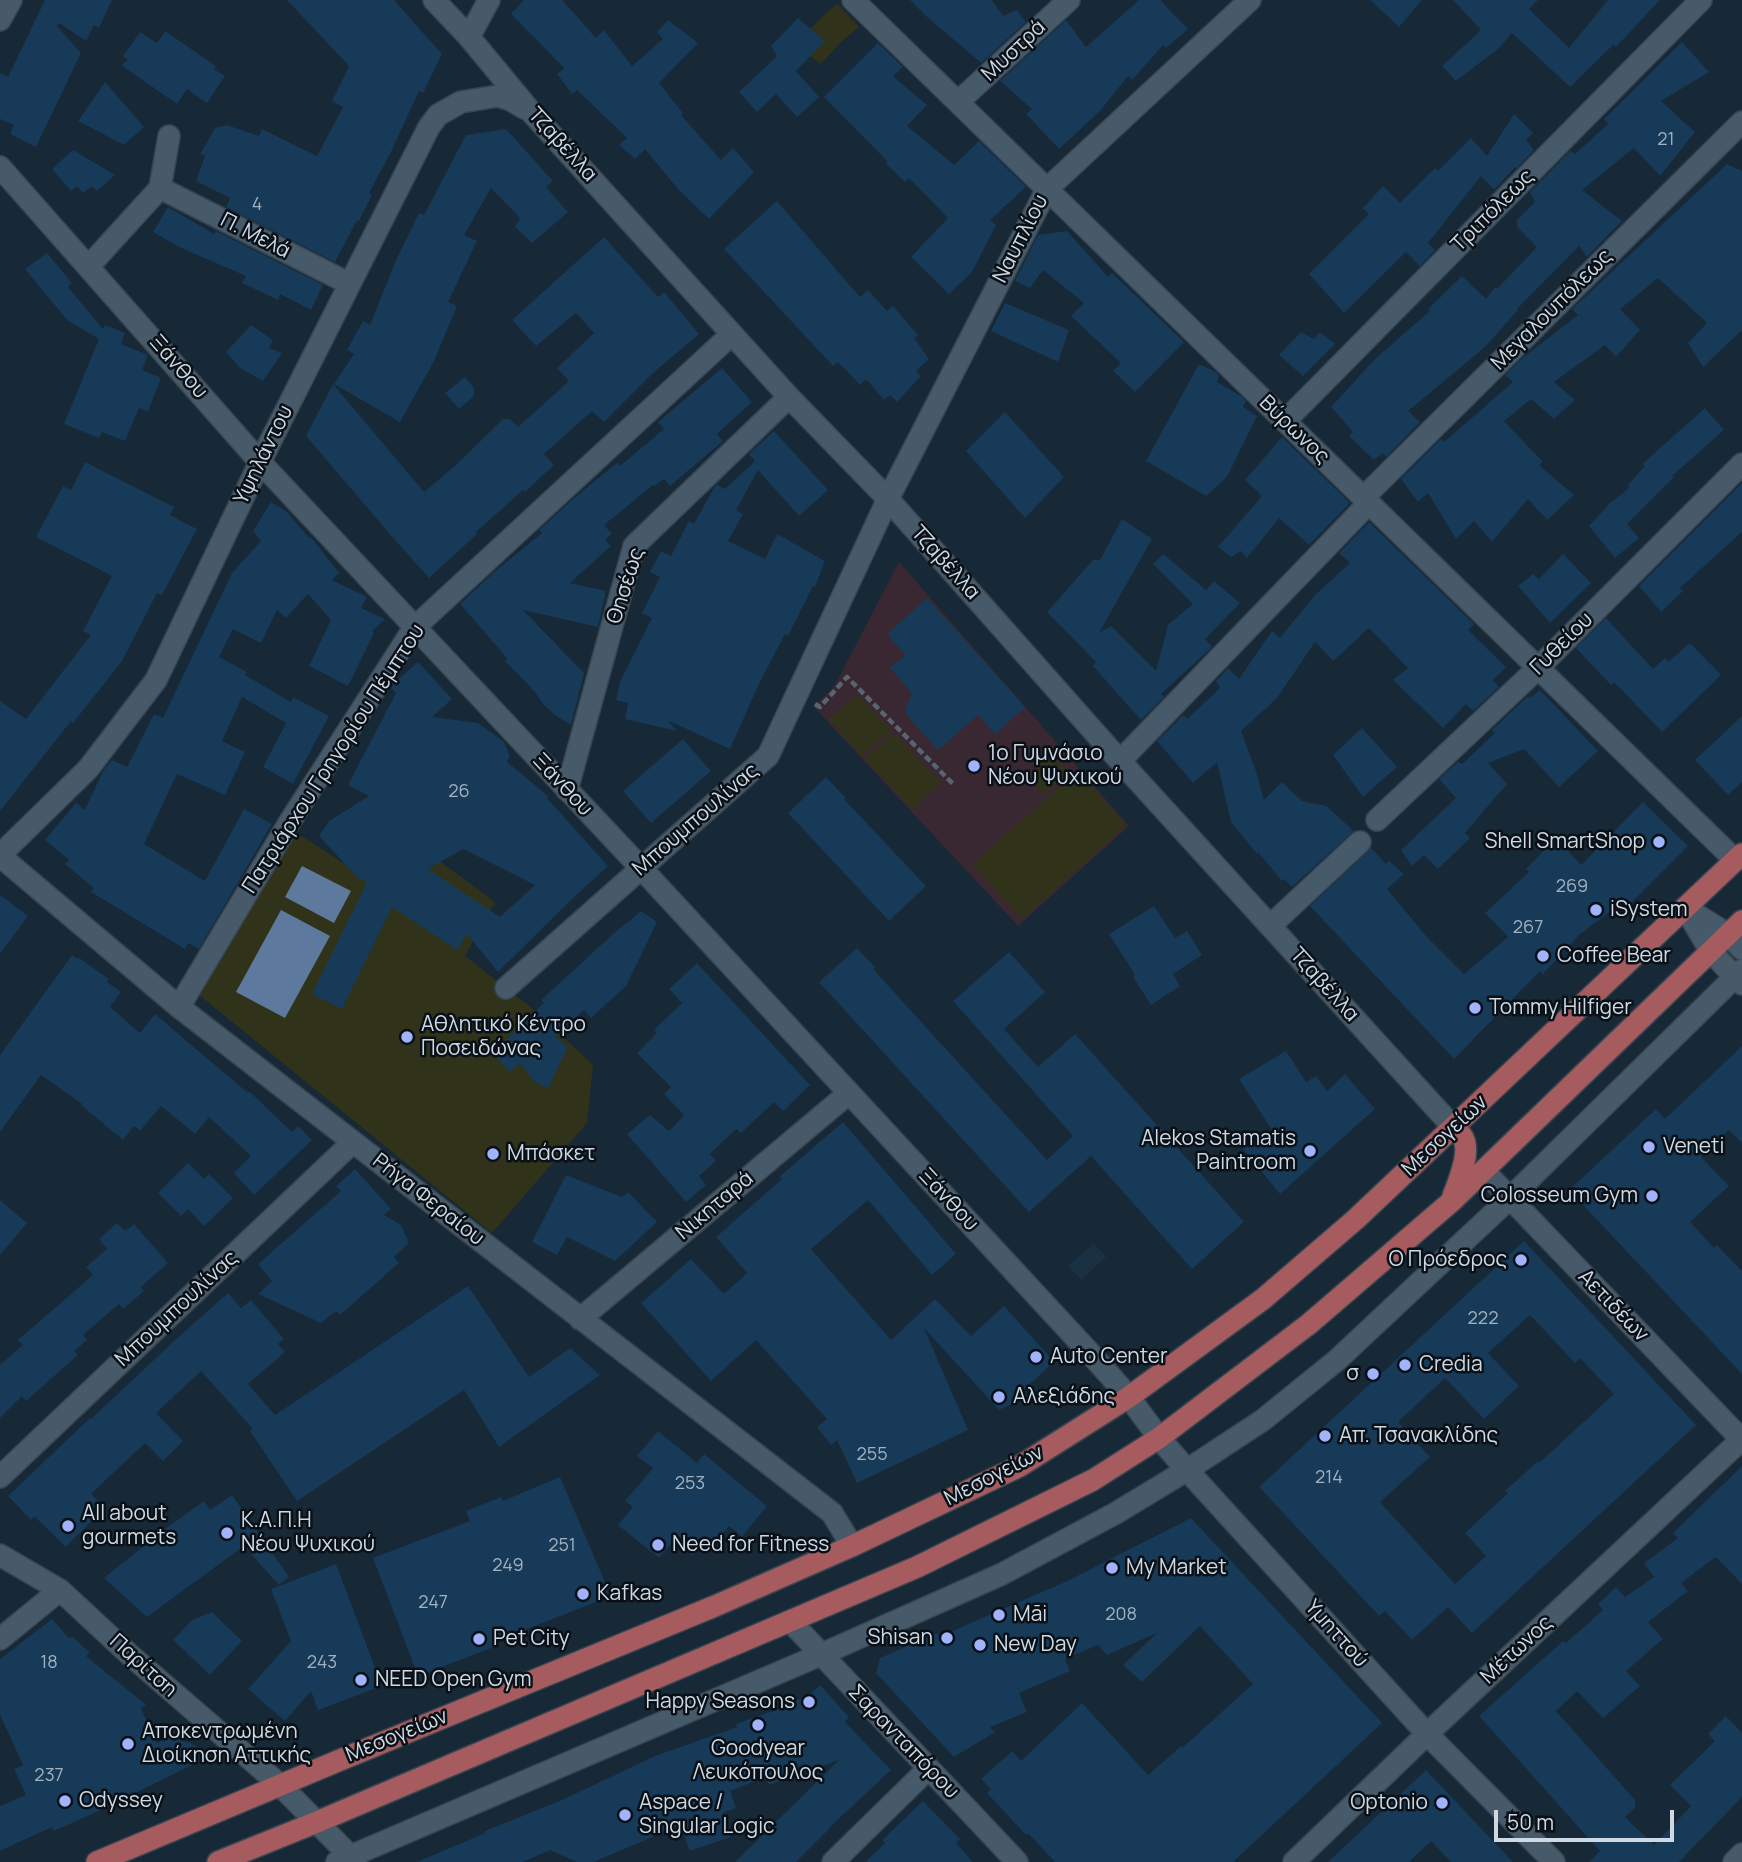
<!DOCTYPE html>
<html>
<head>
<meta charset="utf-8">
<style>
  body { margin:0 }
  #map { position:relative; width:1742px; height:1862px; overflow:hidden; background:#172836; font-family:Manrope,sans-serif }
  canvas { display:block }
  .scale { position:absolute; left:1494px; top:1810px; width:180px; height:32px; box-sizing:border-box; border:4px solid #cfd9e3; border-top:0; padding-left:9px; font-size:21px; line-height:24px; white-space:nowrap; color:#cfd9e3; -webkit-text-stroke:5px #091017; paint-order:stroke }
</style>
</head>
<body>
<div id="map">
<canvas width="1742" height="1862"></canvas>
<div class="scale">50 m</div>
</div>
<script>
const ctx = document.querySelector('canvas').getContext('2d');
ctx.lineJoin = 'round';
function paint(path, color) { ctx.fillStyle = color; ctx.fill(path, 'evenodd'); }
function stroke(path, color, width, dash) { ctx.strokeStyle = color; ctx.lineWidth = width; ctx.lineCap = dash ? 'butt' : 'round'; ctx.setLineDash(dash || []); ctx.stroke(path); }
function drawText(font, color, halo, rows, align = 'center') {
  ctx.font = font + ' Manrope,sans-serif'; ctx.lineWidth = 5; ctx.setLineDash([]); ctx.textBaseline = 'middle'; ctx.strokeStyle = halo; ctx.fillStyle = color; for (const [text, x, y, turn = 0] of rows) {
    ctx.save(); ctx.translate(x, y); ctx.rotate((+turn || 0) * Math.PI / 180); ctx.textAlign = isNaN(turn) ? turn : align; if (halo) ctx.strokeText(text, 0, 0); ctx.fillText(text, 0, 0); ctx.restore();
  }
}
paint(new Path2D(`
  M1094 1243 1106 1257 1081 1280 1068 1266Z`), '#1a3144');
paint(new Path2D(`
  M899 562 1129 826 1018 926 814 707 835 685Z`), '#392831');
paint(new Path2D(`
  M837 3 859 27 840 43 821 64 810 56 825 41 810 29Z
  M858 694 891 731 862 756 829 719Z
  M894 733 941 783 912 809 865 759Z
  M1044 752 1052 754 1069 773 1044 794 1035 785 1036 757Z
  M1077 771 1126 825 1022 919 972 865Z
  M294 831 363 876 415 843 495 902 465 956 533 1009 593 1065 587 1123 492 1233 199 995Z`), '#303319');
paint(new Path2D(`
  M302 866 351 891 334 923 285 897Z
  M281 910 330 936 285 1018 236 992Z`), '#5d799d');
paint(new Path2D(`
  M45 0H112L99 28 94 25 86 41 59 23 57 26 81 53 36 147 10 134 14 125 0 119V73L8 77Z
  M287 0H394L442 54 423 93 419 91 391 152 369 193 372 195 359 221 357 220 335 262 226 207 230 198 196 181 205 156 200 154 215 128 227 125 259 136 262 129 317 156 343 107 332 101 349 66Z
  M524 0H562L596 38 604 30 632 66 663 39 657 32 668 20 698 43 659 83 683 113 681 115 721 160 733 148 754 172 709 219 678 189 645 149 635 159 619 145 627 138 577 90 572 94 557 74 564 68 511 14Z
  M910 0H992L1003 16 1017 10 1026 22 981 63 926 16Z
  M1139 0H1160L1188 29 1166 48 1163 45 1132 80 1128 76 1100 111 1059 149 1026 114 1032 109 1000 81 1066 20 1086 47Z
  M1370 0H1422L1399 27Z
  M1453 0H1538L1529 9 1569 48 1608 0H1660L1616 47 1614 44 1570 87 1512 33 1499 48 1456 81 1442 66 1481 30Z
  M798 18 825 41 796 71 819 97 797 117 776 94 757 112 739 92 777 56 771 46Z
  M165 31 216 66 214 69 225 76 207 103 187 89 177 104 121 65 128 60 123 56 140 32 157 43Z
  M1682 42 1709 72 1661 101 1695 132 1660 176 1634 148 1582 190 1622 221 1587 257 1579 246 1517 309 1518 310 1485 347 1408 411 1420 422 1386 457 1383 453 1374 460 1349 436 1353 432 1331 407 1376 358 1430 311 1428 309 1462 276 1486 299 1495 287 1497 289 1537 247 1517 227V220L1535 202 1530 192 1570 151 1575 154 1608 124 1604 119Z
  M878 43 903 67 893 76 927 105 907 126 954 165 979 141 1026 187 990 220 996 225 972 272 949 294 911 257 948 218 909 178 905 182 886 164 888 162 824 97Z
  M105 82 144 127 124 145 78 121Z
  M1514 114 1533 133 1526 140 1534 150 1516 169 1515 167 1494 190 1481 176 1428 243 1435 250 1420 266 1406 252 1344 313 1309 274 1369 214 1363 208 1383 186 1400 203 1435 168 1438 171 1471 138 1487 156Z
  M506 129 553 181 546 187 568 212 532 243 515 227 520 218 491 188 464 235 477 241 448 302 457 306 434 361 400 422 334 384 354 354 347 350 363 321 370 325 397 258 419 213 424 215 466 135Z
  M73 150 115 175 97 191 92 186 83 193 77 186 71 191 52 169Z
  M1727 164 1742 171V330L1703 367 1688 343 1707 323 1658 278 1620 309 1640 330 1616 357 1605 345 1554 382 1575 400 1554 419 1531 399 1504 421 1543 462 1539 465 1574 495 1547 520 1528 499 1492 542 1474 521 1456 539 1428 493 1418 502 1401 479 1441 439 1444 442 1513 382 1505 375 1520 360 1578 315 1572 309Z
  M777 201 860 297 868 290 887 311 893 306 918 335 914 338 929 359 916 371 921 376 897 402 890 395 884 400 866 379 860 385 838 362 833 366 724 249Z
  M168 207 214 234 216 231 323 285 311 310 280 294 278 300 242 283 246 276 179 247 153 232Z
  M1067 231 1108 277 1112 273 1184 342 1135 392 1113 371 1121 363 1071 316 1084 303 1043 270 1030 288 1015 281 1038 235Z
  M604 237 658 297 664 292 699 334 652 374 604 422 592 411 544 454 554 465 525 492 523 490 476 532 477 534 429 578 394 539 306 436 333 384 424 492 457 464 503 419H510L518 427 569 381 557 368 594 333 576 313 536 346 512 320Z
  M47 253 72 283 68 287 103 329 105 325 125 333 121 344 148 355 142 370 161 378 148 411 139 408 125 441 102 432 99 438 64 424 99 339 67 320 25 269Z
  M1005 303 1069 330 1058 362 991 331Z
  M251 325 273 340 269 348 282 353 263 381 240 368 226 352Z
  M1301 332 1314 339 1320 332 1335 344 1303 376 1279 355Z
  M1199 364 1216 372 1219 375 1217 382 1241 396 1246 401 1243 407 1257 416 1227 477 1206 496 1146 461Z
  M722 368 752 402 717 434 723 441 670 486 664 479 654 486 653 485 604 525 612 534 605 540 611 546 570 583 606 591 598 627 523 610 584 673 571 725 555 715 543 704 535 692 505 661 507 658 460 604 494 572 542 533 539 530 580 493 617 463 620 466 664 429 658 422Z
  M465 377 474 388V396L459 409 445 393Z
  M1705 408 1724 430 1672 476 1674 477 1627 524 1639 538 1615 558 1589 526 1609 504 1630 487 1628 485 1645 466 1642 464Z
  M1005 412 1064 477 1025 518 966 451Z
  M774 431 828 490 799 516 758 470 736 510 743 514 728 541 765 559 777 534 825 561 815 587 813 586 788 636 785 634 758 686 730 749 667 720 677 731 625 719 628 703 616 700 620 682 652 618 642 613 660 577 650 572 661 551 671 556 689 521 694 524 715 486 717 485 725 489 755 461 749 454Z
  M1282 437 1350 503 1309 545 1279 518 1247 558 1241 551 1231 557 1218 547 1262 496 1245 480Z
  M85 462 174 507 170 515 197 529 162 595 157 593 122 661 73 723 71 721 0 811V701L26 719 91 635 83 631 112 576 36 537 63 486 71 490Z
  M1742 483V532L1680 588 1683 591 1661 612 1639 586Z
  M271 502 286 511 309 538 311 537 339 573 332 580 367 597 361 608 385 619 372 631 374 633 348 686 309 666 331 620 308 594 286 618 277 610 261 643 233 629 219 657 247 672 245 675 291 702 293 697 329 716 293 784 263 767 286 723 242 697 222 741 245 752 225 795 177 774 144 844 205 881 244 809 272 824 199 949 188 943 185 949 91 892 94 888 65 864 69 860 45 840 76 803 85 810 103 771 112 760 127 767 154 714 163 718 232 573 261 541 253 531Z
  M1122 519 1152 539 1099 633 1111 626 1156 671 1168 625 1193 604 1153 564 1163 554 1206 590 1214 581 1240 603 1205 639 1212 646 1210 649 1161 694 1164 697 1141 720 1093 666 1096 662 1047 612 1093 560H1100Z
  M1369 522 1474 624 1468 630 1506 667 1493 680 1499 687 1473 711 1466 704 1443 728 1393 680 1408 668 1369 628 1333 661 1315 642 1277 698 1241 731 1256 771 1264 800 1282 782 1302 801 1326 806 1354 831 1292 887 1284 879 1282 881 1258 852 1257 854 1231 822 1217 762 1193 783 1157 741 1183 715 1187 719 1220 688 1216 681 1228 668 1239 679 1272 631 1280 638 1315 595 1350 563 1339 553Z
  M1563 554 1591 583 1550 623 1518 586 1533 574 1539 579Z
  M927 598 1025 707 995 734 978 715 938 750 910 719 905 710 912 693 890 668 905 655 887 634Z
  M1606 618 1653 669 1665 658 1668 662 1690 643 1721 675 1662 732 1614 682 1611 685 1576 648Z
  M418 662 452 699 432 717 478 723 504 742 510 756 507 762 548 796 547 798 608 866 570 901 498 972 467 934 457 950 392 907 342 1009 312 994 367 882 358 878 319 836 329 821 369 796 348 785 396 693 391 688 395 682ZM463 849 535 885 500 917 428 869Z
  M1540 690 1598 751 1559 787 1524 749 1488 763 1507 784 1465 833 1470 838 1438 869 1424 855 1412 866 1401 850 1456 798 1439 779 1458 762 1462 764 1495 733 1492 730 1528 696 1530 698Z
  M1742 716V782L1728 795 1695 760Z
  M1362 728 1397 767 1363 797 1333 755Z
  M683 739 711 771 651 823 623 791Z
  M826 777 846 798 844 799 926 886 889 921 788 813Z
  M1643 802 1688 846 1631 903 1627 899 1580 934 1543 974 1540 971 1454 1059 1310 906 1371 848 1386 864 1389 861 1404 874 1387 889 1426 936 1464 974 1508 937 1485 913 1529 872 1526 869 1556 838 1581 865Z
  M0 895 28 916 0 954Z
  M1154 906 1175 938 1187 931 1202 955 1173 974 1180 986 1151 1005 1133 977 1135 975 1109 934Z
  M641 911 657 922 626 986 591 1018 584 1010 555 1036 568 1047 548 1088 535 1082 520 1063 510 1072 492 1053 544 1003 541 1000 612 935Z
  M857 948 875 967 873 969 1047 1160 1073 1136 953 1001 1009 952 1045 992 1004 1029 1038 1067 1075 1034 1244 1222 1192 1269 1091 1156 1029 1212 819 982Z
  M72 955 77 959 78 957 109 979 107 982 121 992 110 1007 140 1033 155 1014 248 1093 249 1091 292 1132 298 1126 312 1140 254 1195 234 1173 251 1156 209 1117 195 1134 161 1106 140 1131 134 1126 123 1140 81 1105 82 1104 41 1075 0 1132V1055Z
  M697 963 810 1085 783 1111 774 1102 741 1133 736 1129 710 1154 716 1161 699 1176 706 1185 686 1202 627 1134 650 1115 669 1131 684 1115 664 1094 671 1087 637 1053 657 1033 654 1030 682 1003 669 989Z
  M1742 1046V1143L1729 1130 1701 1157 1729 1186 1690 1222 1714 1248 1717 1245 1742 1271V1374L1569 1190 1656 1109 1665 1119Z
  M1286 1051 1306 1082 1316 1076 1327 1091 1345 1074 1375 1109 1280 1194 1243 1149 1272 1130 1239 1079Z
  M843 1122 956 1254 932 1275 868 1200 811 1249 891 1340 935 1299 971 1336 1004 1306 1054 1362 1022 1391 1028 1396 999 1410 924 1328 968 1430 857 1483 837 1440 831 1445 817 1427 827 1419 756 1340 711 1381 641 1303 691 1259 724 1294 747 1273 716 1237 782 1179 779 1177Z
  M188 1163 204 1179 209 1174 233 1198 204 1226 188 1209 181 1216 158 1193Z
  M355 1169 391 1209 384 1215 401 1225 409 1243 394 1257 399 1263 340 1315 336 1311 321 1323 258 1294 272 1281 258 1264 341 1191 336 1186Z
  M566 1175 622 1197 628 1192 657 1222 615 1261 567 1237 557 1255 532 1242Z
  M0 1200 27 1223 0 1255Z
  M117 1223 125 1231 134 1224 168 1263 141 1287 144 1291 123 1309 119 1304 83 1335 87 1340 74 1351 78 1355 26 1401 22 1396 0 1418V1365L23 1345 18 1340 93 1275 86 1267 107 1249 99 1239Z
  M1524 1241 1696 1425 1472 1633 1448 1607 1412 1640 1385 1611 1379 1616 1259 1487ZM1530 1315 1575 1363 1580 1358 1614 1394 1539 1463 1538 1461 1505 1491 1508 1493 1465 1533 1486 1556 1455 1584 1380 1502 1430 1457 1398 1422 1445 1378 1484 1419 1519 1386 1488 1353Z
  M468 1286 529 1377 570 1348 600 1375 499 1447 464 1390 297 1501 250 1431 253 1429 201 1371 156 1413 183 1441 163 1461 145 1443 91 1494 105 1507 66 1547 34 1516 31 1520 8 1496 90 1418 91 1419 174 1341 228 1293 241 1308 251 1300 284 1339 278 1344 285 1352 248 1384 275 1415Z
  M658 1431 697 1463 704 1454 767 1506 742 1537 729 1526 714 1545 707 1539 693 1556 674 1540 659 1558 618 1525 633 1507 625 1501 653 1468 637 1456Z
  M1742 1466V1584L1716 1557 1681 1583 1688 1591 1648 1622 1663 1639 1626 1671 1640 1686 1603 1718 1577 1691 1556 1711 1635 1800V1808L1625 1817 1654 1845 1691 1806 1670 1785 1715 1741 1708 1734 1726 1716 1742 1733V1797L1679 1862H1589L1600 1851 1479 1716 1563 1641 1566 1643 1603 1610 1598 1604 1616 1587 1625 1597 1654 1577 1644 1563 1678 1538 1673 1533Z
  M560 1477 611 1596 492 1643 494 1647 418 1676 373 1558 470 1521 466 1511 501 1497 503 1501Z
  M232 1495 289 1577 279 1585 244 1546 147 1617 104 1578 165 1529 204 1501 210 1510Z
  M1191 1518 1382 1723 1233 1862H1055L1028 1833 1026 1835 987 1793 991 1789 981 1779 1012 1751 1021 1761 1082 1703 1148 1775 1181 1746 1182 1748 1253 1684 1200 1626 1142 1682 1123 1665 1157 1633 1107 1655 1098 1645 1065 1659 1070 1671 1019 1693 1027 1712 990 1727 995 1732 954 1757 876 1673 880 1658 937 1633 939 1637 1067 1581Z
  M336 1564 382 1686 318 1710 311 1691 285 1721 248 1689 291 1641 271 1589Z
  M212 1612 242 1641 210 1675 173 1640 192 1620Z
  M52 1619 69 1638 73 1637 90 1653 86 1656 146 1705 141 1708 157 1743 178 1732 183 1741 189 1742 204 1752 194 1759 196 1763 90 1815 54 1831 52 1827 0 1851V1806L26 1795 14 1769 23 1765 0 1715V1659Z
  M820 1685 849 1717 845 1722 891 1770 829 1828V1829L796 1862H735L839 1760 769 1785 766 1777 730 1791 736 1808 722 1813 731 1837 690 1851 680 1825 594 1862H577L550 1850 523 1862H417L485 1833V1831L562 1800 655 1756 737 1727 736 1724 782 1708 810 1694Z
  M1426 1770 1513 1862H1451L1431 1841 1409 1862H1328Z
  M923 1801 960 1839 956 1843 973 1862H865L885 1843 882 1840Z`), '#163a57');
const minor = new Path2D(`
  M434 0 469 37 531 112 789 397 888 499 1120 761 1454 1128
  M853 0 1735 860
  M0 20 11 0
  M469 37 489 0
  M958 102 1069 0
  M0 167 260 462 641 868 1088 1351 1129 1397 1159 1438 1187 1470 1427 1734 1554 1862
  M160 188 350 284
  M89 266 160 188 169 136
  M1285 421 1701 0
  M1363 498 1742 122
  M1120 761 1369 503
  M567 790 634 546 789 397
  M1377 820 1538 668 1742 464
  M0 855 88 769 156 680 260 462 429 127 438 115 461 102 498 96 511 100 524 108
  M0 856 179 1007 832 1513 852 1546
  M1685 908 1711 952 1742 984
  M1687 909 1729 935 1742 949
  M1270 926 1360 842
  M506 988 768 756 888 499 1047 189 1250 0
  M179 1007 289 823 414 628 732 334
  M1484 1171 1742 1440
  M580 1319 849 1093
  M0 1477 353 1142
  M0 1555 60 1590 130 1655 280 1785 356 1862
  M791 1622 1017 1862
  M0 1639 60 1590
  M337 1862 820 1655 1002 1574 1116 1513 1187 1470 1263 1420 1337 1360 1510 1198 1742 970
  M833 1862 928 1769
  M1294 1862 1427 1734 1741 1440
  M1734 1862 1742 1854`);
const major = new Path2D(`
  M1453 1196C1459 1181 1472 1150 1462 1136 1460 1133 1457 1130 1454 1128
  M97 1862 345 1758 715 1606 852 1546 1020 1466 1129 1397 1263 1299 1356 1219 1742 854
  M218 1862 317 1822 917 1567 1093 1480 1159 1438 1309 1324 1452 1201 1742 921`);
stroke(minor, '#384551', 24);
stroke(major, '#384551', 24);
stroke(new Path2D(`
  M815 704 820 707 847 677 954 785`), '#576572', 4.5, [7, 3.5]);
stroke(minor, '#475a6a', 21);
stroke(major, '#a65b5f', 21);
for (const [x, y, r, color] of [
  [974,766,7,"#a1b3fd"],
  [1659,842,7,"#a1b3fd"],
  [1596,910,7,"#a1b3fd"],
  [1543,956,7,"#a1b3fd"],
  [1475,1008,7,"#a1b3fd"],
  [407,1037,7,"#a1b3fd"],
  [1649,1147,7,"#a1b3fd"],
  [1310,1151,7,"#a1b3fd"],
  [493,1154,7,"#a1b3fd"],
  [1652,1196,7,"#a1b3fd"],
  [1521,1260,7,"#a1b3fd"],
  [1036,1357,7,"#a1b3fd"],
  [1405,1365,7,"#a1b3fd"],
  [1373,1374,7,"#a1b3fd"],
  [999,1397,7,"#a1b3fd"],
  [1325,1436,7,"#a1b3fd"],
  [68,1526,7,"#a1b3fd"],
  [227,1533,7,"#a1b3fd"],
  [658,1545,7,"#a1b3fd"],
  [1112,1568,7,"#a1b3fd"],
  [583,1594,7,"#a1b3fd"],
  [999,1615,7,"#a1b3fd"],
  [947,1638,7,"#a1b3fd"],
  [479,1639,7,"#a1b3fd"],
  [980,1645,7,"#a1b3fd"],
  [361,1680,7,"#a1b3fd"],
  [809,1702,7,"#a1b3fd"],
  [758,1725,7,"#a1b3fd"],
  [128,1744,7,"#a1b3fd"],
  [65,1801,7,"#a1b3fd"],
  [1442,1803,7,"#a1b3fd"],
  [625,1815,7,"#a1b3fd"]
]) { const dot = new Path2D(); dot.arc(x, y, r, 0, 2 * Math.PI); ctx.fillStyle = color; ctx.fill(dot); stroke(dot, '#091017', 2.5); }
drawText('18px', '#a1b1c0', null, [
  ["21",1666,140],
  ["4",257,205],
  ["26",459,792],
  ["269",1572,887],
  ["267",1528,928],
  ["222",1483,1319],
  ["255",872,1455],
  ["214",1329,1478],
  ["253",690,1484],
  ["251",562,1546],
  ["249",508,1566],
  ["247",433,1603],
  ["208",1121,1615],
  ["18",49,1663],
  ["243",322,1663],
  ["237",49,1776]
]);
drawText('21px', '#cfd9e3', '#091017', [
  ["Μυστρά",1014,51,-43],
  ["Τζαβέλλα",562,145,48],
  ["Τριπόλεως",1493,211,-45],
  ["Π. Μελά",255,236,27],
  ["Ναυπλίου",1021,239,-63],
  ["Μεγαλουπόλεως",1552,310,-45],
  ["Ξάνθου",178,367,49],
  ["Βύρωνος",1294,430,44],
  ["Υψηλάντου",264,455,-64],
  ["Τζαβέλλα",945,563,48],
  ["Θησέως",626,586,-72],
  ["Γυθείου",1562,644,-45],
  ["Πατριάρχου Γρηγορίου Πέμπτου",334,759,-57],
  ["Ξάνθου",562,785,47],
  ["Μπουμπουλίνας",696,820,-41],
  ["Τζαβέλλα",1324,985,48],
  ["Μεσογείων",1445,1136,-43],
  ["Ρήγα Φεραίου",428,1200,38],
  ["Ξάνθου",948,1200,47],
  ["Νικηταρά",715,1206,-40],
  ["Αετιδέων",1613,1306,46],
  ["Μπουμπουλίνας",177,1309,-43],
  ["Μεσογείων",994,1476,-27],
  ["Υμηττού",1336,1634,48],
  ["Μέτωνος",1517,1650,-43],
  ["Παρίτση",143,1666,42],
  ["Μεσογείων",397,1736,-22],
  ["Σαρανταπόρου",903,1742,46]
]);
drawText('21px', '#cfd9e3', '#091017', [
  ["1ο Γυμνάσιο",988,754],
  ["Νέου Ψυχικού",988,778],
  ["Shell SmartShop",1645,842,"right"],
  ["iSystem",1610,910],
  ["Coffee Bear",1557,956],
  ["Tommy Hilfiger",1489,1008],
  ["Αθλητικό Κέντρο",421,1025],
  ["Ποσειδώνας",421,1049],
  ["Alekos Stamatis",1296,1139,"right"],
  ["Paintroom",1296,1163,"right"],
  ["Veneti",1663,1147],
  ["Μπάσκετ",507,1154],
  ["Colosseum Gym",1638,1196,"right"],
  ["Ο Πρόεδρος",1507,1260,"right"],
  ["Auto Center",1050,1357],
  ["Credia",1419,1365],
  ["σ",1359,1374,"right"],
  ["Αλεξιάδης",1013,1397],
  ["Απ. Τσανακλίδης",1339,1436],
  ["All about",82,1514],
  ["gourmets",82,1538],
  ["Κ.Α.Π.Η",241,1521],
  ["Νέου Ψυχικού",241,1545],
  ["Need for Fitness",672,1545],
  ["My Market",1126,1568],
  ["Kafkas",597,1594],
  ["Māi",1013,1615],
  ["Shisan",933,1638,"right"],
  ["Pet City",493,1639],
  ["New Day",994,1645],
  ["NEED Open Gym",375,1680],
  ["Happy Seasons",795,1702,"right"],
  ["Αποκεντρωμένη",142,1732],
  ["Διοίκηση Αττικής",142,1756],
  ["Goodyear",758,1749,"center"],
  ["Λευκόπουλος",758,1773,"center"],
  ["Odyssey",79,1801],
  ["Aspace /",639,1803],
  ["Singular Logic",639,1827],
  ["Optonio",1428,1803,"right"]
], 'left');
</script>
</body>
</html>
